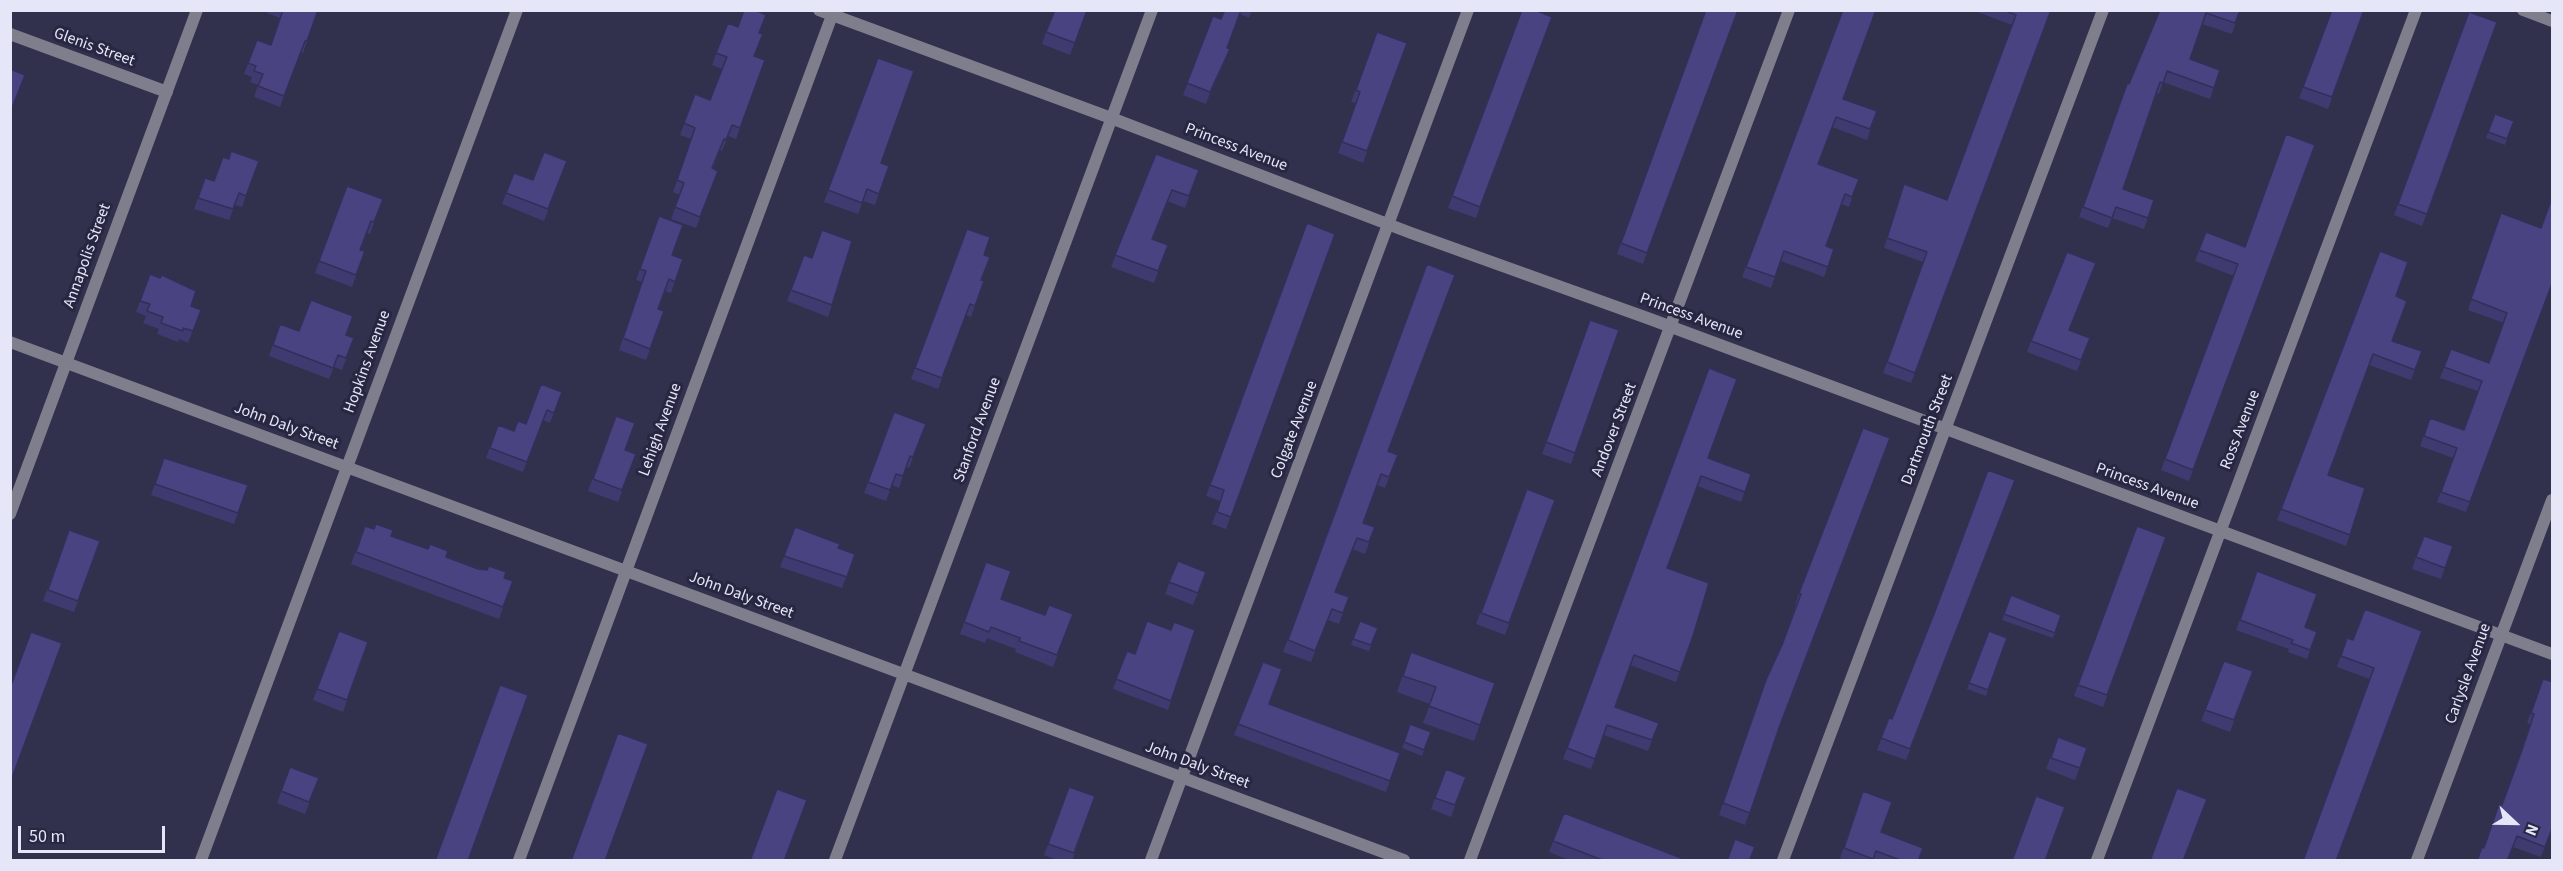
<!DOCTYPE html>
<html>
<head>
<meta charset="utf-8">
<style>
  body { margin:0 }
  #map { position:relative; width:2563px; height:871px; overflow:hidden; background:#32314d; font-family:"Source Sans 3",sans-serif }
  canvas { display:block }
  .frame { position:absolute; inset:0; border:12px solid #e6e6f9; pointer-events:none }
  .north { position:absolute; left:2485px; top:793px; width:60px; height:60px; -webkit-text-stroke:4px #282742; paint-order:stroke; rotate:112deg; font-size:16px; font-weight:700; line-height:24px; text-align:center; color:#e6e6f9 }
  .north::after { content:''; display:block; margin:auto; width:21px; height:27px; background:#e6e6f9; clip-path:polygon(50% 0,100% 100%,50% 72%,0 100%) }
  .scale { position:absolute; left:18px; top:826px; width:147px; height:27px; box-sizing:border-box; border:3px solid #e6e6f9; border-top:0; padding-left:8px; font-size:18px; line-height:21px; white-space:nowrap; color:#e6e6f9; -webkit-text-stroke:4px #282742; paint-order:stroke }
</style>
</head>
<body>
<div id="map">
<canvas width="2563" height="871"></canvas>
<div class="frame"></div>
<div class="north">N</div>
<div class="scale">50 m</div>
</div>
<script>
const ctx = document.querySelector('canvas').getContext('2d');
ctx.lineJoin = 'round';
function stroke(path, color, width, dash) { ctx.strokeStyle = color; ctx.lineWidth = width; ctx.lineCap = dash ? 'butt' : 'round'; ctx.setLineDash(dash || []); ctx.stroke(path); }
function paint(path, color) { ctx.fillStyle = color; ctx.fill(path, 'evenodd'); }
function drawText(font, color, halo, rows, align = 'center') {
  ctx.font = font + ' "Source Sans 3",sans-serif'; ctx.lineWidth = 6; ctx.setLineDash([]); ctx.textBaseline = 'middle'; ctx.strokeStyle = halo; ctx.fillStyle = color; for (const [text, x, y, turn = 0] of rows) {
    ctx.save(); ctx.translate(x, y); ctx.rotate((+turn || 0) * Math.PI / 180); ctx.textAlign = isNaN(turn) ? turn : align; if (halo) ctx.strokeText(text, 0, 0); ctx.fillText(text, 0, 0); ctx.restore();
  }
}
stroke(new Path2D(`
  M819 10 1111 118 1411 233 1650 319 2552 654
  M2523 10 2552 21
  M10 34 167 92
  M10 342 1404 860
  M201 860 517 10
  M519 860 834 10
  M835 860 1152 10
  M1151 860 1468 10
  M1470 860 1789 10
  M1783 860 2103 10
  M2097 860 2416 10`), '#7e7e8d', 12);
stroke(new Path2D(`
  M10 514 197 10
  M2417 860 2552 500`), '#7e7e8d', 12);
paint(new Path2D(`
  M268 10H318L303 53 300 52 280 107 254 97 258 85 250 82 252 77 244 74 257 40 271 45 280 18 267 13Z
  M1087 10 1070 55 1042 44 1046 32Z
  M1225 10H1252L1249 18 1240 14 1227 48 1226 60 1206 104 1183 95 1213 16 1221 19Z
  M1522 10 1552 17 1476 218 1448 208Z
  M1706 10H1738L1643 264 1617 254Z
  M1843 10V99L1877 111 1867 140 1832 127 1818 164 1859 179 1849 207 1841 204 1826 246 1834 249 1824 277 1781 261 1771 288 1742 277Z
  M1972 10H2051L1911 383 1883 373 1923 262 1884 248 1904 184 1947 200 2012 25Z
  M2160 10H2240L2232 34 2202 24 2190 59 2220 70 2210 99 2163 82 2159 94 2157 93 2123 189 2154 200 2144 229 2112 218 2108 228 2079 217 2127 84H2129Z
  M2332 10H2364L2328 109 2299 98Z
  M2469 12 2497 22 2422 226 2394 215Z
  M728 23 759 33 754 56 765 60 736 139 728 136 722 151 720 150 713 169 718 171 696 228 671 219 680 195 673 192 691 139 680 135 695 94 710 100 722 69 712 65Z
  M1377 32 1407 43 1363 163 1338 153 1356 103 1351 102Z
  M878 58 881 163 889 166 875 205 863 201 858 214 824 202Z
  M2495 114 2514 121 2505 145 2486 138Z
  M2315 145 2189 481 2161 470 2234 276 2195 261 2206 232 2245 247Z
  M1156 154 1199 170 1185 208 1167 201 1153 239 1168 245 1154 283 1111 267Z
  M229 159 259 161 242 207 235 205 229 220 194 209 205 178 214 181Z
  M567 161 544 221 502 204 514 173 533 180Z
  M347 186 383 199 370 234 366 232 360 250 365 251 352 287 315 273Z
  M2501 213 2553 281 2466 512 2437 502 2453 458 2420 446 2430 418 2464 430 2478 391 2440 378 2451 349 2489 363 2504 323 2468 310Z
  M659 216 672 255 683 259 671 293 665 291 658 309 664 311 646 360 619 350 642 282 636 280Z
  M1307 223 1335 234 1226 529 1212 524 1220 501 1206 496Z
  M967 229 984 255 981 280 984 281 971 317 966 315 938 389 911 379Z
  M2380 251 2396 296 2392 341 2422 351 2411 380 2369 365 2329 475 2350 535 2346 546 2277 520Z
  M804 255 832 305 828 317 787 301Z
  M1427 264 1389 451 1398 455 1385 488 1377 485 1364 523 1375 527 1365 554 1352 549 1335 592 1349 597 1339 624 1328 620 1311 662 1283 652Z
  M150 274 191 306 201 310 188 343 179 339 178 342 157 334 159 329 143 323 146 316 136 312Z
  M1590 320 1619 330 1571 464 1542 454Z
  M280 324 299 331 346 335 350 349 342 370 334 367 329 379 269 356Z
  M2069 330 2090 338 2077 371 2027 352 2031 341Z
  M1709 368 1708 458 1751 474 1741 502 1697 486 1667 568 1693 636 1676 682 1630 665 1615 707 1659 723 1648 751 1604 735 1591 769 1563 759Z
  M562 392 550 423 543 420 523 472 486 458 498 425 514 431 526 424Z
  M894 412 926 424 909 468 906 467 899 488 892 485 886 501 864 493Z
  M616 416 625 450 636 454 618 502 588 491Z
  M1863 428 1778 730 1745 825 1719 815 1766 680 1782 645 1796 605H1795L1799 593Z
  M164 458 248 485 234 524 151 495Z
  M2015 480 1906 760 1877 750 1889 718 1892 719Z
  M1527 489 1555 500 1505 635 1476 624Z
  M365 526 391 536 513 581 499 619 351 564Z
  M2137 526 2166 537 2103 707 2074 696Z
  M795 527 838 548 855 554 842 588 780 567Z
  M69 530 100 541 74 612 43 601Z
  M2453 546 2441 579 2412 569 2416 557Z
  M1178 561 1206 572 1193 605 1165 594Z
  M986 562 1001 599 1045 615 1073 614 1053 667 1015 652 1016 649 987 638 985 643 960 634Z
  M2257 571 2305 627 2317 632 2307 659 2288 652 2289 649 2236 630Z
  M2011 595 2061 615 2053 638 2002 620Z
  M1360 621 1378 628 1369 651 1351 645Z
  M1171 630H1195L1168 710 1113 689 1127 651 1135 654Z
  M339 631 368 642 343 712 313 700Z
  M1989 631 2007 638 1986 696 1967 689Z
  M2422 631 2370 679 2337 667 2347 638 2353 640Z
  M1411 652 1495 683 1474 741 1423 723 1430 704 1397 692Z
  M2224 661 2253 671 2230 732 2201 721Z
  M1263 662 1269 704 1400 753 1386 792 1234 735Z
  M2543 679 2553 826 2541 857 2513 847 2484 848 2502 805 2518 760 2530 724 2527 723Z
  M1410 724 1431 732 1422 756 1402 748Z
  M2058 737 2087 748 2075 780 2046 769Z
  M290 767 319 778 305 814 277 803Z
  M1446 769 1466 777 1451 817 1431 809Z
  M1069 787 1095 796 1072 861H1059L1044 855Z
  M1863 791 1881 832 1918 861H1846L1840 858Z
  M1564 813 1689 861H1571L1549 852Z`), '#3f3a6f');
paint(new Path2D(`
  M1230 49 1226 60 1206 104 1210 92Z`), '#332f5a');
const building = new Path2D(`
  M283 10H318L307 41H305L284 96 258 86 263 74 254 71 256 66 248 63 257 40 271 45Z
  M744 10H755L766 15 759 33 763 34 754 56 765 60 740 128 732 125 726 140 724 139 712 168 718 171 700 217 675 207 684 183 677 180 695 128 684 123 695 94 710 100 727 57 716 53 728 23 738 27Z
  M1055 10H1087L1075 43 1046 32Z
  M1225 10H1241L1227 48 1230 49 1210 92 1187 83 1213 16 1221 19Z
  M1522 10H1535L1552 17 1480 207 1452 196Z
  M1706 10H1738L1647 253 1621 243Z
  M1843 10H1876L1843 99 1877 111 1870 129 1836 117 1818 164 1859 179 1852 197 1845 194 1826 246 1834 249 1828 267 1784 251 1775 277 1746 267Z
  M2004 10H2051L1915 373 1887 362 1927 252 1887 238 1904 184 1947 200 2016 15Z
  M2160 10H2240L2235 23 2206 13 2190 59 2220 70 2214 88 2167 71 2163 83 2160 82 2123 189 2154 200 2148 218 2116 207 2112 218 2083 207 2127 84H2129Z
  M2332 10H2364L2332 97 2303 87Z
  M2469 12 2497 22 2427 214 2398 204Z
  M1377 32 1407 43 1367 151 1342 142 1360 92 1356 90Z
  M878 58 914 71 881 163 889 166 879 194 867 189 862 203 828 190Z
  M10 69 25 75 12 108H10Z
  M2495 114 2514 121 2507 139 2488 132Z
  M2286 134 2315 145 2193 470 2165 459 2238 264 2199 250 2206 232 2245 247Z
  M231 151 259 161 246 196 239 193 233 209 198 198 205 178 214 181 223 157 229 159Z
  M544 152 567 161 548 209 506 193 514 173 533 180Z
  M1156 154 1199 170 1189 196 1172 190 1152 239 1168 245 1158 271 1115 255Z
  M347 186 383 199 374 222 371 221 360 250 365 251 356 275 319 261Z
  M2553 195V281L2470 502 2441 492 2457 448 2424 436 2430 418 2464 430 2482 381 2444 367 2451 349 2489 363 2507 313 2471 299 2501 213 2541 228Z
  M659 216 683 225 672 255 683 259 675 282 669 279 658 309 664 311 650 349 623 338 646 271 640 269Z
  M1307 223 1335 234 1231 517 1217 512 1224 490 1210 485Z
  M967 229 990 237 984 255 990 257 981 280 984 281 975 306 970 304 942 378 915 368Z
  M822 230 852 241 832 305 791 290 804 255 812 258Z
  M2380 251 2408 262 2396 296 2407 301 2392 341 2422 351 2415 370 2373 354 2328 475 2365 488 2350 535 2281 509Z
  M2067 252 2096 263 2069 330 2090 338 2081 360 2031 341Z
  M1427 264 1455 275 1388 451 1398 455 1389 477 1381 474 1363 523 1375 527 1369 542 1357 538 1335 592 1349 597 1343 613 1332 609 1315 651 1288 640Z
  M150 274 160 278 162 275 196 291 191 306 201 310 193 331 183 328V331L161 323 163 317 147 311 150 304 140 301Z
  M311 300 353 316 346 335 354 338 346 358 338 355 333 368 273 345 280 324 299 331Z
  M1590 320 1619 330 1575 453 1546 442Z
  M1709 368 1737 379 1708 458 1751 474 1745 492 1701 476 1667 568 1709 583 1693 636 1680 672 1634 655 1615 707 1659 723 1652 740 1607 725 1595 759 1567 748Z
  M541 384 562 392 554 413 547 410 527 462 490 448 498 425 514 431 518 421 526 424Z
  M894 412 926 424 913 457 910 456 903 476 896 474 890 490 868 482Z
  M616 416 635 423 625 450 636 454 622 490 593 479Z
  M1863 428 1890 438 1780 725 1750 813 1723 803 1766 680 1782 645 1801 594 1799 593Z
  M164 458 248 485 238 513 155 484Z
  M1988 470 2015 480 1910 749 1881 738 1889 718 1892 719 1934 614Z
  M1527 489 1555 500 1509 623 1481 613Z
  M376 524 393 530 391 536 428 549 430 544 448 551 446 557 478 569 487 570 489 566 506 572 504 578 513 581 503 607 356 552 365 526 374 529Z
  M2137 526 2166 537 2107 695 2078 685Z
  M795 527 840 544 838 548 855 554 847 577 784 556Z
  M69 530 100 541 78 601 48 590Z
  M2424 536 2453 546 2445 568 2416 557Z
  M1178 561 1206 572 1198 593 1169 582Z
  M986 562 1011 571 1001 599 1045 615 1049 605 1073 614 1057 655 1019 641 1020 638 991 627 989 632 964 622Z
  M2257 571 2317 594 2305 627 2317 632 2310 650 2291 643 2293 640 2240 620Z
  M2011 595 2061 615 2055 633 2004 614Z
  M2365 609 2422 631 2336 861H2303L2374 668 2341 656 2347 638 2353 640Z
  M1147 621 1171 630 1174 622 1195 630 1171 701 1116 679 1127 651 1135 654Z
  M1360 621 1378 628 1371 645 1353 639Z
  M339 631 368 642 347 700 317 689Z
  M1989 631 2007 638 1988 690 1969 683Z
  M31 632 62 643 10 783V688Z
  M1411 652 1495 683 1480 725 1429 706 1436 687 1403 676Z
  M2224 661 2253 671 2234 720 2205 710Z
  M1263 662 1282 669 1269 704 1400 753 1390 781 1238 724Z
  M2543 679 2553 682V826L2545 847 2517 836 2507 861H2477L2482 847 2484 848 2499 804 2502 805 2522 750 2534 714 2531 713Z
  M500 685 528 695 468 861H435Z
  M1410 724 1431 732 1424 750 1404 742Z
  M618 733 648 744 605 861H571Z
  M2058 737 2087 748 2080 768 2051 758Z
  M290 767 319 778 309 802 281 791Z
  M1446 769 1466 777 1455 805 1435 798Z
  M1069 787 1095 796 1074 853 1048 844Z
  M2177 788 2207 799 2183 861H2150Z
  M777 789 807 800 784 861H750Z
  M1863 791 1892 802 1881 832 1923 848 1918 861H1903L1876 851 1873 859 1844 848Z
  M2036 796 2065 807 2045 861H2012Z
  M1564 813 1689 861H1605L1553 841Z
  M1735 839 1755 847 1749 861H1727Z`);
paint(building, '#494381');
stroke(building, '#332f5a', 1.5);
drawText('16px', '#e6e6f9', '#282742', [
  ["Glenis Street",94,48,20],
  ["Princess Avenue",1236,148,21],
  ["Annapolis Street",88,256,-70],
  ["Princess Avenue",1691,317,20],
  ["Hopkins Avenue",368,362,-70],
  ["John Daly Street",286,427,20],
  ["Lehigh Avenue",661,430,-70],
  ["Stanford Avenue",978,430,-70],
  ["Colgate Avenue",1295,430,-69],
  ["Andover Street",1615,430,-69],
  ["Dartmouth Street",1928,430,-69],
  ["Ross Avenue",2241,430,-69],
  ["Princess Avenue",2147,487,20],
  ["John Daly Street",741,596,20],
  ["Carlysle Avenue",2469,674,-70],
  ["John Daly Street",1197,766,20]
]);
</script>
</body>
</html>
